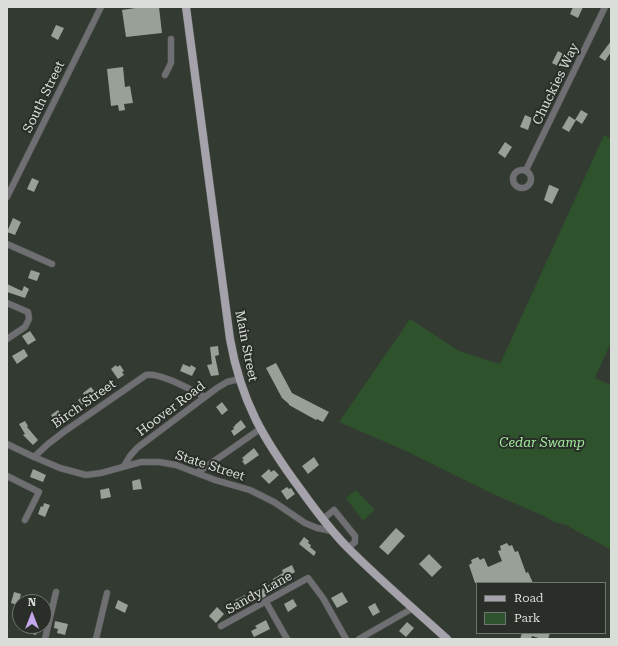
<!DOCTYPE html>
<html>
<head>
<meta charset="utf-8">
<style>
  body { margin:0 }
  #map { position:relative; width:618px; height:646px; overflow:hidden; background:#333a32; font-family:"Roboto Serif",serif }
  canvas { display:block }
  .frame { position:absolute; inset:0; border:8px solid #daded9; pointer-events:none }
  .legend { position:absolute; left:476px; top:582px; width:130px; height:52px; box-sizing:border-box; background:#292f28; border:1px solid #70756f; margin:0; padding:5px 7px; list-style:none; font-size:12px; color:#daded9 }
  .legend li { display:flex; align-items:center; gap:8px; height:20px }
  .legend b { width:20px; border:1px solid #70756f }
  .north { position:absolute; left:12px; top:594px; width:40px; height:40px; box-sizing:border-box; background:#292f28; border:1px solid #70756f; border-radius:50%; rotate:0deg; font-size:11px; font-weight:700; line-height:16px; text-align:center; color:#daded9 }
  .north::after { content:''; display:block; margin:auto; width:14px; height:18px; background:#c5a7f1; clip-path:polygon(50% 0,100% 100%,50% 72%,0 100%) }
</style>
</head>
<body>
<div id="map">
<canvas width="618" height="646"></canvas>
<div class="frame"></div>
<ul class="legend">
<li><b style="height:5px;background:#a5a2ab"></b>Road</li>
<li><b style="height:11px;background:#2e522b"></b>Park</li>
</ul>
<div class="north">N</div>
</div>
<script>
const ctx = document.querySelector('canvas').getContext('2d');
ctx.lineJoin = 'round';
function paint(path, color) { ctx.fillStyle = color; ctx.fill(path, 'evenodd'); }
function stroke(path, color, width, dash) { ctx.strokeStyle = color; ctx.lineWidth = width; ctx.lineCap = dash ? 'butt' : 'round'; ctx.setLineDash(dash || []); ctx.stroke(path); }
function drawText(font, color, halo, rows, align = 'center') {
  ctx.font = font + ' "Roboto Serif",serif'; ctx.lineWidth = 4; ctx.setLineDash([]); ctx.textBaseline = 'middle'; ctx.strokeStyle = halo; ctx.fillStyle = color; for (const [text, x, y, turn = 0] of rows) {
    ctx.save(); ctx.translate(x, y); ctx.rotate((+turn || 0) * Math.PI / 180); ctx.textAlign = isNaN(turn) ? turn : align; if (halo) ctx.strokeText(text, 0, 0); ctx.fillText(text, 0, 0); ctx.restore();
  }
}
paint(new Path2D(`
  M604 135 611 139V342L595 378 611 385V550L566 525 554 522 544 516 495 495 406 451 339 422 410 319 459 351 500 364Z
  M356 490 375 510 363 521 346 498Z`), '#2e522b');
paint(new Path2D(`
  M142 7H159L162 33 126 37 122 10Z
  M573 7H583L578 18 570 14Z
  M56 25 64 28 58 40 51 36Z
  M611 41V52L605 61 599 57Z
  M558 51 565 55 560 67 552 63Z
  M123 67 125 87 130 86 133 103 124 104 125 110 119 111 118 105 111 106 107 69Z
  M581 110 588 114 582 124 576 120 569 132 562 128 569 116 575 120Z
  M525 115 532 118 528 130 520 127Z
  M505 142 512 147 505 158 498 153Z
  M32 178 39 181 34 192 27 189Z
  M549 185H550L559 189 552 204 544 200Z
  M13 218 21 222 15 235 7 232Z
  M31 270 40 273 37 281 28 278Z
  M7 284 22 291 24 286 29 289 25 298 7 292Z
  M30 331 36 340 28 345 22 336Z
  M218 346 219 355 215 356 219 375 211 376 207 365 212 364 210 347Z
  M24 349 28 356 17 364 12 356Z
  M276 363 292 393 329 412 323 422 317 419 316 420 289 405V404L282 398 266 368Z
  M183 364 190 367 191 365 196 368 192 376 180 371Z
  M116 365 117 367 120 365 124 371 122 372 124 375 118 379 111 369Z
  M91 387 97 395 91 399 92 400 84 406 83 404 82 405 78 400 84 395 83 393Z
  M222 402 228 410 222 415 216 407Z
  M58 410 65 420 58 425 51 415Z
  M241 420 246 427 234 436 231 431 234 429 233 427 235 426V425Z
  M25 421 28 426 27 427 38 440 33 445 23 435 25 434 19 424Z
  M254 448 259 455 245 465 242 461 244 460 242 458Z
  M314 457 319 465 308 474 302 466Z
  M33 469 46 475 43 482 30 477Z
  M269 469 271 472 274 470 279 475 269 484 261 476Z
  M140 479 142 489 133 490 132 481Z
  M287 487 289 489 291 488 295 494 287 500 281 491Z
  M109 488 111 497 101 499 100 490Z
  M44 503 50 505 45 517 38 514 41 506 43 507Z
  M396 528 405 536 388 555 379 547Z
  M304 537 309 541 308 543 311 545 310 547 316 552 314 556 299 544Z
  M507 543 509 546 512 545 515 552 518 551 526 573 528 572 533 583H475L469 565 472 563 471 560 478 557 480 560 484 558 488 567 502 561 498 551 501 550 500 546Z
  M429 554 442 567 432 577 419 564Z
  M292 565 295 572 281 580 284 586 266 595V596L261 599 257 592 274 582 273 579 283 573 282 570Z
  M14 592 21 594 18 605 11 603Z
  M342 592 348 602 337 608 331 598Z
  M245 595 248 602 239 607 235 600Z
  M293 599 297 606 288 612 284 604Z
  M118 600 128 605 125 613 115 608Z
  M375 603 380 612 373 616 368 607Z
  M217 607 224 614 216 623 209 616Z
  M266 620 270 629 254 637 251 631 257 628 255 626Z
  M55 621 68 624 65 635 57 633 58 629 54 628Z
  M407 622 414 628 406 637 399 631Z
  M27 626H38L36 635 25 632Z
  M522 633H550L548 639H542L532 636 531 639H520Z`), '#98a097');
const minor = new Path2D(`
  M165 75 171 63V39
  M513 179a9 9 0 1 1 18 0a9 9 0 1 1-18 0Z
  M526 170 605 7
  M7 197 101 7
  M7 244 52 264
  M7 303 28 312 29 319 25 327 7 339
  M7 444 34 457 60 468 86 475 101 473 141 462H159L176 465 215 480 250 490 274 502 305 523 317 528 332 531
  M34 457 48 444 65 431 146 375C160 372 191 390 205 397
  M124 466 130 456 137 448 217 388 227 382 239 379
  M197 473 260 429
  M7 476 39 492 25 520
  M323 519 334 510 355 536V542L348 548
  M266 602 287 639
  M221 626 308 578 323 598 346 639
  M45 639 56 592
  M96 639 107 593
  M359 639 413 608`);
const major = new Path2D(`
  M186 7 230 339C241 402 264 440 301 490 316 511 331 531 349 549 380 580 414 609 447 639`);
stroke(minor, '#515850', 7);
stroke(major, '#515850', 9);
stroke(minor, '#6f6e72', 6);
stroke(major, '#a5a2ab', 8);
drawText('13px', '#daded9', '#292f28', [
  ["Chuckies Way",556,84,-64],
  ["South Street",44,97,-64],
  ["Main Street",246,346,79],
  ["Birch Street",84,404,-35],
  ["Hoover Road",171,409,-37],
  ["State Street",210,466,18],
  ["Sandy Lane",259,593,-29]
]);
drawText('italic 13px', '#a3eb9d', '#292f28', [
  ["Cedar Swamp",542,443]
]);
</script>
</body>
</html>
